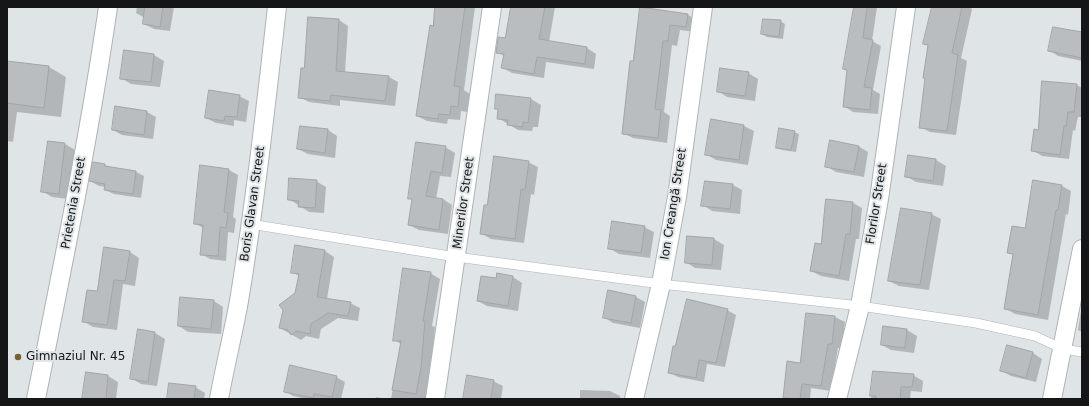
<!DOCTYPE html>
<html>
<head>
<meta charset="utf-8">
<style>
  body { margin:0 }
  #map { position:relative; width:1089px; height:406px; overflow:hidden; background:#dfe4e7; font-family:"DejaVu Sans",sans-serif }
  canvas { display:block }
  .frame { position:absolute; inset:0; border:8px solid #141617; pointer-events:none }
</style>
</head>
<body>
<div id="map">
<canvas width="1089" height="406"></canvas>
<div class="frame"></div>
</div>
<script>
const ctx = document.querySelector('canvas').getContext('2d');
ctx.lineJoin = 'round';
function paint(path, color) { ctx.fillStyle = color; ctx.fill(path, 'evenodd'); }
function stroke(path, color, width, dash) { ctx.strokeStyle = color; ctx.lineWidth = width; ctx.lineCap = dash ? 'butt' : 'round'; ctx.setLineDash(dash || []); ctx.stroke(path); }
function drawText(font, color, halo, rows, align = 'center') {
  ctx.font = font + ' "DejaVu Sans",sans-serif'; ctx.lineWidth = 4; ctx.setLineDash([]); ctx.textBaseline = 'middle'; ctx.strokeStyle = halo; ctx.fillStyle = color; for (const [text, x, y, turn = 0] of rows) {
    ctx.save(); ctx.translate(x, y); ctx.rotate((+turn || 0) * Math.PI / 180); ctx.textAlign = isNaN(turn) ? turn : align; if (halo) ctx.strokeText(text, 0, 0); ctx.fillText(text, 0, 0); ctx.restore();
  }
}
paint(new Path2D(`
  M137 7H174L170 31 154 29 144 24 145 18 136 13Z
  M436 7H475L464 90 470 94 467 112 461 111 460 120 448 119 447 124 427 121 417 116Z
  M512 7H555L549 42 587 48 596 54 594 69 546 62 544 78 512 73 503 68 504 56 497 52 506 40Z
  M855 7H877L872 41 881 46 873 90 880 94 878 114 853 112 844 106 848 71 844 69Z
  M933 7H969L972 9 961 58 967 61 956 135 930 132 920 127 929 46 924 43Z
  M641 8 688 15 697 20 695 32 680 30 677 46 672 45 664 112 670 116 667 143 633 138 623 133Z
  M309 18 339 20 348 26 345 72 389 77 398 82 395 106 340 100V106L309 102 299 97 305 69Z
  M780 21 785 24 783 39 767 37 762 34Z
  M1082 34V61L1058 56 1049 50Z
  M125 52 154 55 164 61 160 87 131 84 121 78Z
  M7 62 49 67 66 77 61 117 17 112 13 142 7 141Z
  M748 73 758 79 755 101 727 97 718 91Z
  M1077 85 1082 88V117H1078L1075 131 1073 130 1069 159 1042 156 1032 150 1039 131Z
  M497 95 531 99 541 105 538 127H533L532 131 518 130 498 118 499 110 496 108Z
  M239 96 249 101 246 122 234 120V126L216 123 206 118Z
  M147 112 156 117 153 139 122 135 113 130Z
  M712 121 744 126 754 131 748 165 716 160 706 154Z
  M328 130 337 136 335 158 308 154 298 149Z
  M794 132 799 134 796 152 782 150 777 148Z
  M48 142 65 144 75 150 68 199 52 197 42 191Z
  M858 146 868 152 864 177 836 172 826 166Z
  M445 147 455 153 451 177 440 176 436 199H443L452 205 448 234 419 230 409 225 413 200 409 198Z
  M909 156 936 160 946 166 943 186 916 182 906 176Z
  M528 162 538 167 534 195 531 194 524 243 491 239 481 233 488 206Z
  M105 165 109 168 136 172 144 176 141 198 114 194 105 190 106 187 99 186 90 181Z
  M201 166 229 170 238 175 233 217 236 219 234 233 228 232 226 261 210 259 201 254 203 228 195 223Z
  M316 181 326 187 324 213 309 212 289 199Z
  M733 185 742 190 740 214 712 211 703 205Z
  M1062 186 1071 191 1068 215 1066 214 1048 320 1015 314 1005 308 1014 255 1008 252Z
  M853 203 862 208 859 239H856L849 281 821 276 811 271 822 245Z
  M931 214 941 219 929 290 899 286 889 281Z
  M644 227 654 232 650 258 619 254 609 248Z
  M688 237 714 239 724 245 721 270 695 268 686 262Z
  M325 251 334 257 327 299 350 303 360 308 358 321 338 318 321 329 319 339 306 336 301 340 280 328 296 293 299 276 292 272Z
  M130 252 139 258 135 286 123 284 117 330 93 327 83 321 98 293Z
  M430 273 440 279 432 326 435 327 430 374 426 399H391L401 344 394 340Z
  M513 277 522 283 518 311 487 306 478 301 497 279Z
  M636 297 645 302 640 328 613 323 604 317Z
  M214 301 223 307 221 334 188 332 179 326Z
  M727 310 736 315 725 367 707 364 704 382 678 377 669 372Z
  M1081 311H1082V332L1078 330Z
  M806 314 835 317 845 322 842 349 838 348 831 391 811 388 810 399H784L788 362 801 364Z
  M884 327 907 330 917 336 914 353 891 350 882 345Z
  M139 331 155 333 165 339 157 386 141 384 131 378Z
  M1033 353 1042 359 1036 382 1011 376 1001 370Z
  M874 372 913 375 923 381 922 392 911 391 910 399H871Z
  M86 374 108 376 118 382 116 399H83Z
  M336 377 345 382 341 399H306L293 396 285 391Z
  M493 381 503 386 501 399H465Z
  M195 387 205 393 204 399H168Z
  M580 390 610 391 620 396V399H580Z
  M376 397 387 399H375Z`), '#0003');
const building = new Path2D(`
  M145 7H163L160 27 143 24Z
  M435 7H465L454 86 460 87 458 107 451 106 450 115 439 114 438 119 416 116 430 25 433 26Z
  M511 7H545L539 39 587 47 585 64 537 57 534 74 501 68 504 54 496 53 498 37 505 38Z
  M640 7 688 14 686 27 670 25 668 41H663L655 109 661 110 658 138 622 134 630 61H633Z
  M854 7H867L863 38 873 40 864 87 872 88 870 110 843 107 847 70 843 69Z
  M932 7H962L952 53 958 55 947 131 919 128 925 78H923L928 45 923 44Z
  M308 17 339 19 336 71 389 76 385 101 331 95 330 101 298 98 301 68H304Z
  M763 19 781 20 779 37 761 34Z
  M1053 27 1082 32V58L1048 51Z
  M124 50 154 54 151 82 120 79Z
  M7 61 49 66 44 108 7 103Z
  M720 68 749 72 745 96 717 92Z
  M1042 81 1077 84 1074 112H1068L1066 126H1064L1060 155 1031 151 1034 129 1038 130Z
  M209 90 240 95 237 117 225 116 224 121 205 118Z
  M496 94 531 98 528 123 523 122V127L507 125 508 120 497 119 498 109H495Z
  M115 106 147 111 144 135 112 130Z
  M711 119 744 125 739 160 705 155Z
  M300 126 328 129 325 153 297 149Z
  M779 128 795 131 791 150 776 148Z
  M830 140 859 146 854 172 825 167Z
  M48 141 65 143 59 194 41 192Z
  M416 142 446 146 442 173 431 171 426 196 443 199 439 230 408 225 412 199H408Z
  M908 155 936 159 933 181 905 177Z
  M494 156 529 161 525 190 521 189 515 239 480 234 484 205H487Z
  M93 162 105 164V166L136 171 133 194 104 190 105 184 89 181Z
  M200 165 229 169 224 212 228 213 226 228 220 227 218 256 200 255 203 225 194 224Z
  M289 178 317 180 315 208 298 207 299 201 288 200Z
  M1033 180 1062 185 1058 210H1056L1038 315 1004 309 1013 254 1007 253 1012 226 1025 228Z
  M705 181 733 184 730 209 701 206Z
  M826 199 853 202 850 234H846L839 276 810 271 815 243 821 244Z
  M901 208 932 213 920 285 888 281Z
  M612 221 645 226 641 253 608 249Z
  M687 236 714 238 712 265 685 263Z
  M295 245 325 250 317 297 351 302 348 316 328 313 311 324 310 334 296 331 291 335 288 330 279 328 283 310 279 305 295 293 299 274 291 273Z
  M104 247 130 251 125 281 114 280 107 325 82 322 87 290 97 291Z
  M403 268 431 272 423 321H425L421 368 416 394 392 390 401 341H393Z
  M497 273 513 276 508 306 477 301 481 276 496 278Z
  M608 290 636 296 631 323 603 318Z
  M180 297 214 300 211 329 178 326Z
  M687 299 728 309 716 363 699 360 696 378 668 373 673 346H675Z
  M806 313 835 316 832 344H828L821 386 802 384 800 399 783 398 787 361 800 363Z
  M883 326 907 329 905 348 881 345Z
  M138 329 155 332 148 382 130 379Z
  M1007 345 1033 352 1026 378 1000 371Z
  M290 365 337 376 332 397 314 394 313 398 284 392Z
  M873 371 914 374 912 387H901L900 399H876V396H870Z
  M86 372 108 375 106 399H82Z
  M467 375 494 380 491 399H463Z
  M169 383 196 386 194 399H167Z`);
paint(building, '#b9bdc0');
stroke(building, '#a1a5a8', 1);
const service = new Path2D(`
  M250 224 456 257 661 284 860 306 976 323 1035 336 1063 349 1082 352`);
const minor = new Path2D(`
  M36 399C62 269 89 138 108 7
  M219 399C225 366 233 334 239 301 255 204 266 105 277 7
  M435 399 492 7
  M634 399 661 284 677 197 703 7
  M837 399 860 306 879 199 906 7
  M1052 399 1082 249`);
stroke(service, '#afb3b6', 10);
stroke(minor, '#afb3b6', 20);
stroke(service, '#fff', 9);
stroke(minor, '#fff', 18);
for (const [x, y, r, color] of [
  [18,357,4,"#776131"]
]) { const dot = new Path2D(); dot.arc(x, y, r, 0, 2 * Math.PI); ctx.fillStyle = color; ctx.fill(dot); stroke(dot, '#dfe4e7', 1.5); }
drawText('12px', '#141617', '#dfe4e7', [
  ["Prietenia Street",74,203,-80],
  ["Minerilor Street",464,203,-82],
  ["Boris Glavan Street",253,204,-82],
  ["Ion Creangă Street",674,204,-81],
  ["Florilor Street",877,204,-81]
]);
drawText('12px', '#141617', '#dfe4e7', [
  ["Gimnaziul Nr. 45",26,357]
], 'left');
</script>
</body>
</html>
